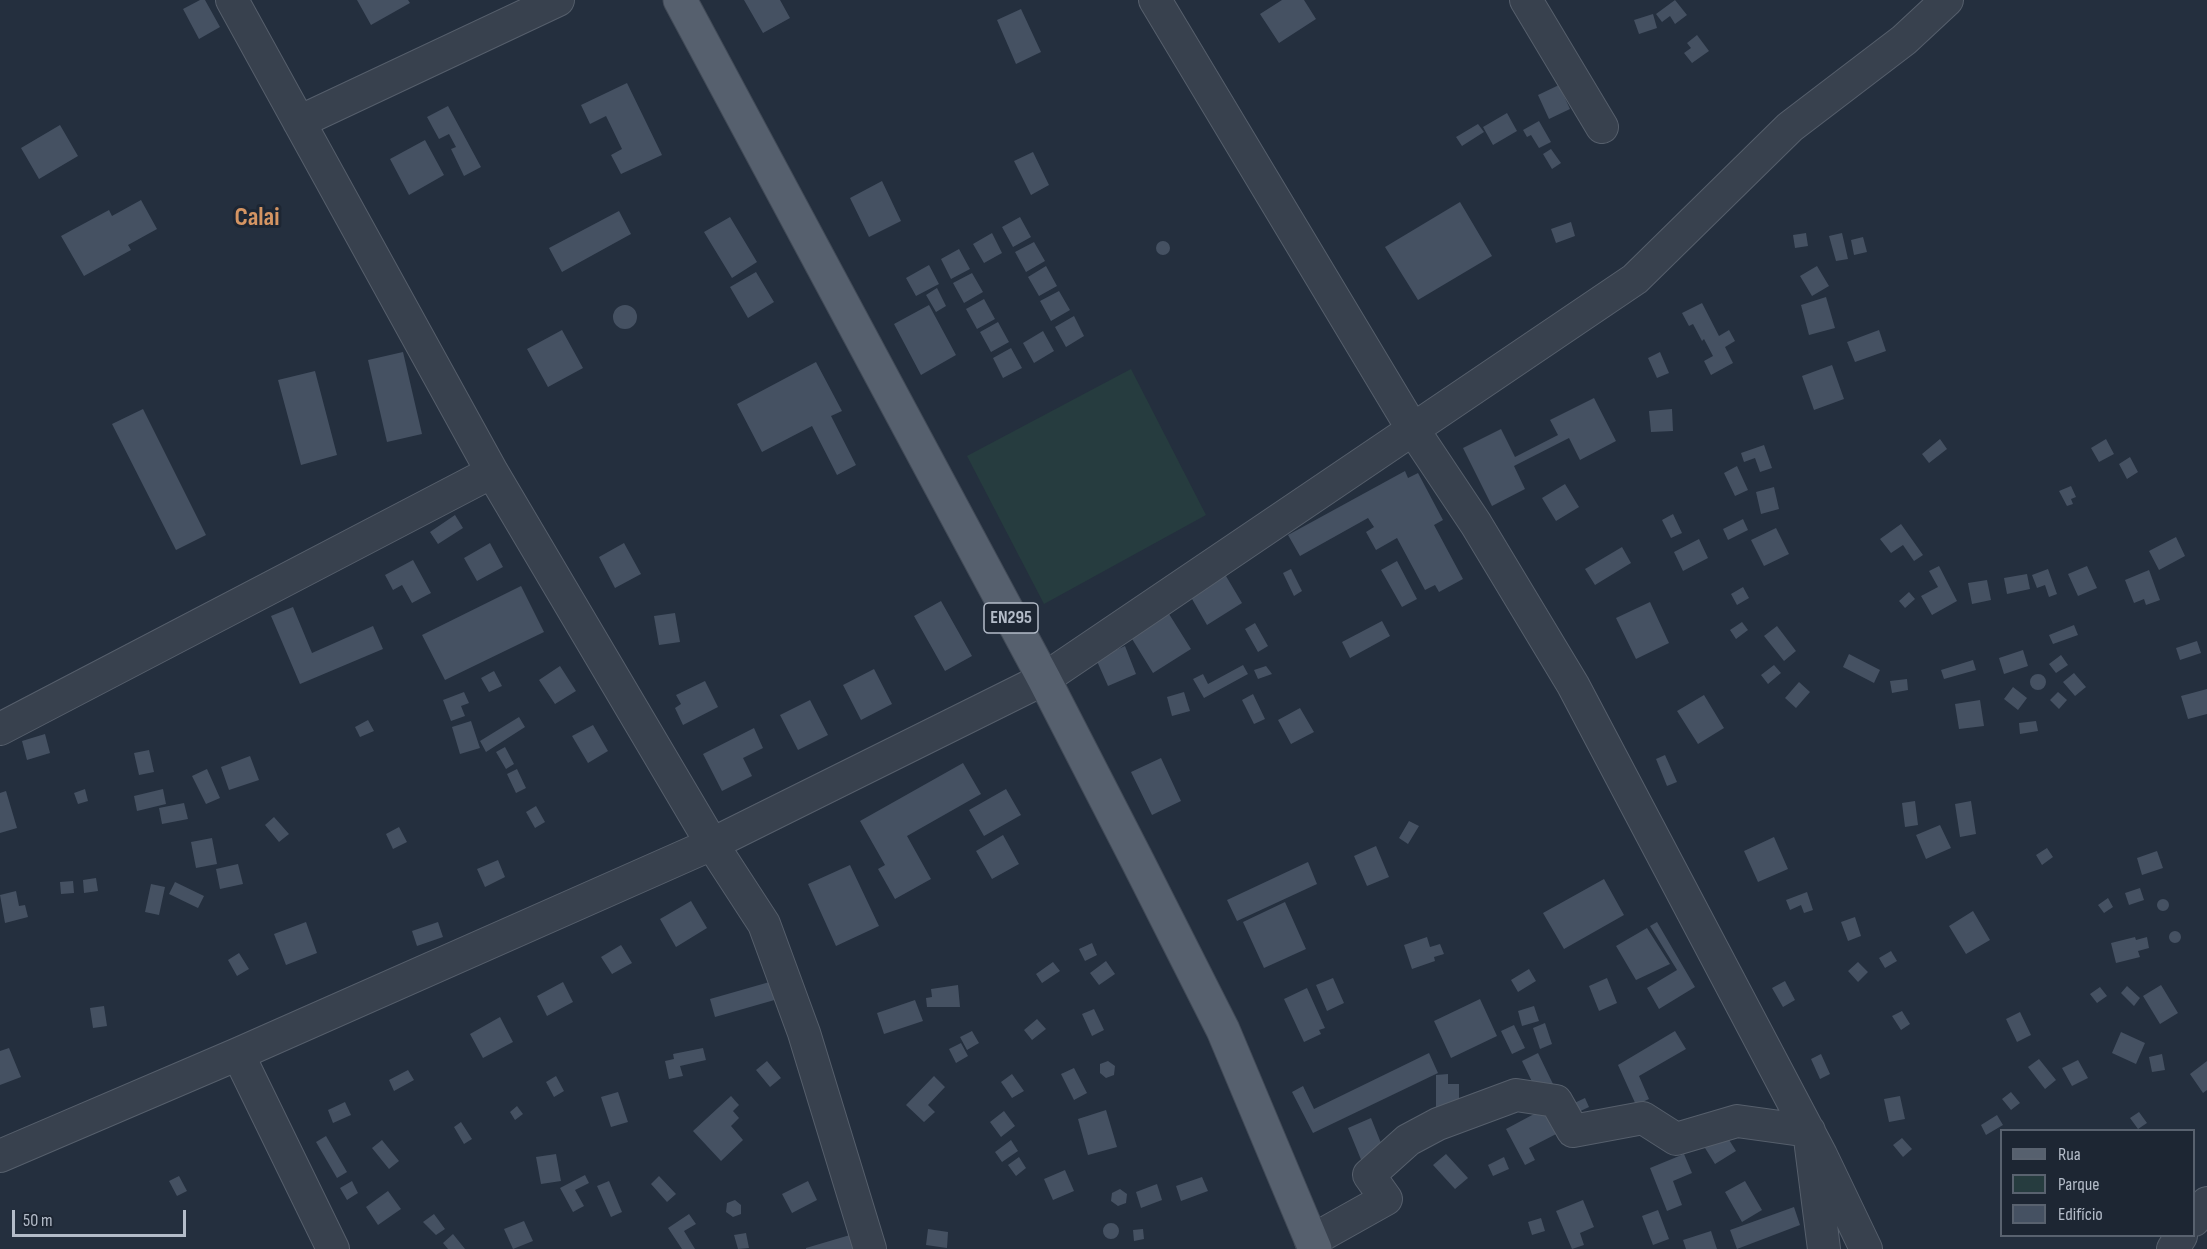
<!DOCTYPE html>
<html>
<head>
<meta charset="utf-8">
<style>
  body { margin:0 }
  #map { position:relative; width:2207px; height:1249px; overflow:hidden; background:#242f3e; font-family:"Sofia Sans Condensed",sans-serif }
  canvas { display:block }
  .legend { position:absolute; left:2000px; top:1129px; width:195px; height:108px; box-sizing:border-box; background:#1d2633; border:2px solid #59626f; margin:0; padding:8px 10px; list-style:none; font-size:18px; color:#b4bcc9 }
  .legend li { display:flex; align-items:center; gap:12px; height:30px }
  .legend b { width:30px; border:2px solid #59626f }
  .scale { position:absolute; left:12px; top:1210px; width:174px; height:27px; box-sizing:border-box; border:3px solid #b4bcc9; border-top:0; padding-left:8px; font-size:18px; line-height:21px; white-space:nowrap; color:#b4bcc9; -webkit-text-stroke:4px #1d2633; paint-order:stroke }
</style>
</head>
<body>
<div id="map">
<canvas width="2207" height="1249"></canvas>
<ul class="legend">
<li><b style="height:8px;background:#56606e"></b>Rua</li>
<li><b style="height:16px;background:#263c3f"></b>Parque</li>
<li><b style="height:16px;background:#455162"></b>Edifício</li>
</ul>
<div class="scale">50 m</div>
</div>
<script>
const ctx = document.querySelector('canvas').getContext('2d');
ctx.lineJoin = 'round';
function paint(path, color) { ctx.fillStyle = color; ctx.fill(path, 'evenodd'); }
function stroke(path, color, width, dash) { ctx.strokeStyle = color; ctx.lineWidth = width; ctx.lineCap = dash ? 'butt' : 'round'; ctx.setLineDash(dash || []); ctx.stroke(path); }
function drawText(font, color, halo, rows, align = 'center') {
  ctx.font = font + ' "Sofia Sans Condensed",sans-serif'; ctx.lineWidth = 6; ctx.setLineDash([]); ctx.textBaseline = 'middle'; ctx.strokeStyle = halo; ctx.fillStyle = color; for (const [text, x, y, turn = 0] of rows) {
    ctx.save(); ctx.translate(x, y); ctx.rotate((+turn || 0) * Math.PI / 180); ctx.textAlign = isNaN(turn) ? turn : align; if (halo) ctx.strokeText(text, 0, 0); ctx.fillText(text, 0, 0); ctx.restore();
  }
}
paint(new Path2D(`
  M1131 369 1206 515 1044 604 967 456Z`), '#263c3f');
paint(new Path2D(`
  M200 0H205L220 27 199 39 183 9Z
  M357 0H408L410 3 371 25Z
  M744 0H780L790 18 763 33Z
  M1282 0H1304L1316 19 1279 43 1260 14Z
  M1675 0 1687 15 1675 24 1670 16 1662 22 1656 14Z
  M1021 9 1041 52 1016 64 997 20Z
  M1653 14 1657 28 1639 34 1634 20Z
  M1697 35 1709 51 1692 63 1684 53 1691 48 1687 43Z
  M627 83 662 155 621 174 611 155 622 149 606 116 590 124 581 105Z
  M1559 85 1570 109 1549 119 1538 95Z
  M448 106 481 167 464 176 451 149 456 147 449 134 439 139 427 117Z
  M1507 113 1517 131 1493 145 1483 127Z
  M1539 121 1551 142 1539 148 1531 135 1527 137 1523 130Z
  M1478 124 1484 132 1462 146 1456 137Z
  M60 125 78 156 39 179 21 148Z
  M425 140 444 175 409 195 390 159Z
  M1551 149 1561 163 1552 169 1543 154Z
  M1033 152 1049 185 1031 195 1014 161Z
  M882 181 901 221 869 237 850 198Z
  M141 200 157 229 128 245 131 250 84 276 61 236 109 210 112 216Z
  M1460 202 1492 256 1418 300 1385 247Z
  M619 211 631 234 562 272 549 248Z
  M730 217 757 262 732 278 704 232Z
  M1020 217 1031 237 1013 247 1002 227Z
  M1571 222 1575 236 1556 243 1551 229Z
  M992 233 1002 253 984 263 973 244Z
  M1806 233 1808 246 1795 248 1793 235Z
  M1842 233 1848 259 1836 261 1829 236Z
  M1863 237 1867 252 1854 255 1851 240Z
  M1156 248a7 7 0 1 1 14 0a7 7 0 1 1-14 0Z
  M1034 242 1045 261 1026 272 1015 252Z
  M959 249 970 269 951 279 941 259Z
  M929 265 939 284 916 296 906 278Z
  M1046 266 1057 286 1039 296 1028 277Z
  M1817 266 1829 286 1812 296 1800 276Z
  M756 272 774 302 748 318 730 287Z
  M972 273 983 292 964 303 953 283Z
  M937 288 946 306 936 312 926 295Z
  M1059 291 1070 310 1051 321 1040 301Z
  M1826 297 1835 328 1809 335 1801 305Z
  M984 299 995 319 977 329 966 309Z
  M1702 303 1719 336 1729 330 1735 341 1725 347 1733 363 1711 375 1704 361 1713 356 1704 339 1702 341 1693 324 1689 326 1682 313Z
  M613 317a12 12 0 1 1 24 0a12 12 0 1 1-24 0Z
  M929 305 956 355 921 375 894 324Z
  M1074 316 1084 336 1066 347 1055 327Z
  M998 322 1009 342 991 352 980 332Z
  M562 330 583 368 548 387 527 349Z
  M1879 330 1886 351 1855 362 1847 342Z
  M1043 331 1054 351 1034 363 1023 343Z
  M1011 348 1022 368 1003 378 993 358Z
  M403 352 422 434 387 442 368 360Z
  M1660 352 1669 373 1657 378 1648 358Z
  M816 362 842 411 831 416 856 465 837 475 812 426 762 452 737 404Z
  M1832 365 1844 399 1814 410 1802 376Z
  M315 371 337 455 301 465 278 380Z
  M1594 398 1616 441 1580 460 1569 438 1514 466 1525 489 1492 506 1463 448 1501 429 1515 457 1558 435 1550 420Z
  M143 409 206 535 176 550 112 424Z
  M1672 409 1673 431 1651 432 1649 411Z
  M1940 439 1947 449 1929 463 1922 454Z
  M2106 439 2114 454 2099 462 2091 448Z
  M1764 445 1772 468 1760 472 1755 458 1744 462 1741 453Z
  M2130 457 2138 472 2127 479 2119 464Z
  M1737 466 1748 490 1735 496 1724 473Z
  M1405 471 1408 478 1418 473 1443 520 1434 525 1463 579 1439 592 1435 585 1425 590 1397 538 1376 550 1366 532 1374 527 1368 518 1300 556 1288 535Z
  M1565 484 1579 507 1556 521 1542 498Z
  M2071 486 2076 497 2071 499 2073 504 2067 506 2059 491Z
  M1774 487 1779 509 1761 514 1756 492Z
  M1673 514 1682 533 1671 538 1662 520Z
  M455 515 463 528 438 544 430 532Z
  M1743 519 1748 530 1728 540 1723 529Z
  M1901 524 1923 555 1914 561 1903 545 1891 553 1880 539Z
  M1776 528 1789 554 1764 566 1751 540Z
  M2176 537 2185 556 2159 570 2149 551Z
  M1699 539 1708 558 1683 571 1674 552Z
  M490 543 503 567 477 581 464 558Z
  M624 543 641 574 615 588 599 557Z
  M1622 547 1631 563 1595 585 1585 569Z
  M413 560 431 593 412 603 402 585 393 590 385 575Z
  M1397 561 1417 599 1402 607 1381 570Z
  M1939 566 1957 601 1932 615 1921 596 1938 587 1929 571Z
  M2087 566 2097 588 2078 596 2068 574Z
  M1291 569 1302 591 1294 596 1283 573Z
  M2048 569 2057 594 2049 597 2045 585 2037 588 2032 575Z
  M2149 570 2160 600 2146 605 2144 599 2134 603 2125 580Z
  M1223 571 1242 603 1207 625 1188 592Z
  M2027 574 2030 589 2007 594 2004 578Z
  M1987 580 1991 600 1972 604 1968 583Z
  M521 586 544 632 445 680 422 635Z
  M1743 587 1749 598 1737 605 1731 594Z
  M1909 592 1915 599 1905 608 1899 601Z
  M941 601 972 656 945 671 914 616Z
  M1650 602 1669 643 1636 659 1616 618Z
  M1164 606 1191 649 1153 673 1126 629Z
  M293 607 312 653 373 626 383 649 300 684 271 616Z
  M675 613 680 642 659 645 654 616Z
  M1382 621 1390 636 1350 658 1342 642Z
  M1742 622 1748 630 1736 639 1730 630Z
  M1255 623 1268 646 1258 652 1245 629Z
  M2074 625 2078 635 2053 644 2049 635Z
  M1777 626 1796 651 1784 661 1764 636Z
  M2197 641 2201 653 2180 660 2176 648Z
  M1125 646 1136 674 1108 686 1096 659Z
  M2023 650 2028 666 2004 674 1999 658Z
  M1849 654 1880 670 1874 683 1843 667Z
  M2061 655 2068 665 2056 673 2049 664Z
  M1973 660 1976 670 1944 679 1941 670Z
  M1243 665 1248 674 1204 698 1193 679 1203 674 1208 684Z
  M1774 665 1781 673 1768 684 1761 675Z
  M560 666 576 691 555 704 539 680Z
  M1266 666 1272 674 1258 679 1254 670Z
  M874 669 892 704 861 720 843 685Z
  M494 671 502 686 489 692 481 678Z
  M2074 673 2086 687 2075 696 2063 682Z
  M2030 682a8 8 0 1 1 16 0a8 8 0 1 1-16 0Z
  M1907 679 1908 690 1892 693 1890 681Z
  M705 681 718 707 683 725 675 708 681 704 676 695Z
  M1799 682 1810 692 1796 708 1785 698Z
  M2013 687 2027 698 2018 710 2004 699Z
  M2207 689V714L2188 719 2181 696Z
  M464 692 469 703 461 706 465 716 451 721 443 700Z
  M1184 692 1190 711 1172 716 1167 697Z
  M2058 692 2067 700 2059 709 2050 700Z
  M1253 694 1265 719 1254 724 1242 700Z
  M1704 695 1724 728 1698 744 1677 711Z
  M810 700 828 735 798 750 780 715Z
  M1980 700 1984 726 1959 729 1955 704Z
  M1300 708 1314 732 1291 744 1278 720Z
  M519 717 525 727 486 752 480 741Z
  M368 720 374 731 360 737 355 727Z
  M471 721 480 748 460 754 452 727Z
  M2036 721 2038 731 2020 734 2019 723Z
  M593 725 608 751 588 763 572 736Z
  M754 728 763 748 743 758 752 776 722 791 703 754Z
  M45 734 50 753 27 760 22 741Z
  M505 747 514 764 506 769 496 752Z
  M149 750 154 772 139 775 134 753Z
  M1665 755 1677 782 1667 786 1656 759Z
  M250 756 259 780 229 790 221 767Z
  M1161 758 1181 801 1152 815 1131 772Z
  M963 763 981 794 907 836 931 879 895 899 878 869 885 865 860 821Z
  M207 769 220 798 206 804 192 776Z
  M517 769 526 788 516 793 507 774Z
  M85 789 88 801 78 804 74 793Z
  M163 789 166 804 137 811 134 796Z
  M1006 789 1021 815 984 836 969 810Z
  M6 791 17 828 0 833V793Z
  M1915 801 1918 825 1905 827 1902 803Z
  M1971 801 1976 834 1960 837 1955 804Z
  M184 803 188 819 162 824 159 808Z
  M536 806 545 822 535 828 526 812Z
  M274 817 289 834 279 842 265 825Z
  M1409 821 1419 826 1408 844 1399 838Z
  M1940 825 1951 848 1926 859 1916 835Z
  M399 827 407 842 393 849 386 834Z
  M1003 835 1019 864 992 879 976 851Z
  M1774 837 1788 869 1758 882 1744 851Z
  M212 838 217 864 196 868 191 842Z
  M1376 846 1389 877 1367 886 1354 856Z
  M2047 848 2053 857 2042 865 2036 855Z
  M2157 851 2163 868 2142 875 2137 858Z
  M498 860 505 877 485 887 477 869Z
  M1308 862 1317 884 1237 921 1227 900Z
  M238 864 243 884 220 889 216 869Z
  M850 865 879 926 836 946 808 884Z
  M96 878 98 891 84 893 83 880Z
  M1604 879 1624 915 1564 949 1543 913Z
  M73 881 74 893 61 894 60 882Z
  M175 882 204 896 198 908 169 894Z
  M151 884 165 887 159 915 145 912Z
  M2140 888 2144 900 2129 905 2125 893Z
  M16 891 19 906 25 905 28 917 5 923 0 895Z
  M1807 892 1813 910 1804 913 1801 905 1790 910 1786 900Z
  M2108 898 2113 907 2104 913 2098 905Z
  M2157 905a6 6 0 1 1 12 0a6 6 0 1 1-12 0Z
  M691 901 707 928 676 947 660 919Z
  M1285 902 1306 949 1264 968 1243 922Z
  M1973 911 1990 940 1966 954 1949 926Z
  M1855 917 1861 936 1848 941 1841 922Z
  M306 922 317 953 286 965 274 934Z
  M438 922 443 937 417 946 412 931Z
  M1657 922 1695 987 1659 1009 1647 988 1677 970 1650 926Z
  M1647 928 1670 964 1636 980 1616 946Z
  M2169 937a6 6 0 1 1 12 0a6 6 0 1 1-12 0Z
  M1427 937 1430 947 1440 944 1444 954 1434 957 1435 961 1412 969 1404 945Z
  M2135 937 2136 940 2147 937 2149 948 2138 951 2140 957 2116 963 2111 943Z
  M1092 943 1097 955 1085 961 1079 949Z
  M621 945 632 963 612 974 601 957Z
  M1891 951 1897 961 1885 968 1879 958Z
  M239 953 249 969 237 976 228 960Z
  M1106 961 1115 974 1099 985 1090 973Z
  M1053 962 1060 971 1042 983 1036 974Z
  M1858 962 1868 972 1858 982 1848 971Z
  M1529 969 1536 981 1518 992 1511 980Z
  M1333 978 1344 1003 1327 1011 1316 985Z
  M1607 978 1617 1003 1599 1011 1589 986Z
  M773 981 778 999 715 1017 710 999Z
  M1785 981 1795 1000 1783 1007 1772 988Z
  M563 982 573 1002 547 1016 537 996Z
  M958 985 960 1007H927L926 998 932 997 931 989Z
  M2161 985 2178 1013 2160 1024 2143 996Z
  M2127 986 2140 998 2134 1006 2121 993Z
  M2100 987 2107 996 2097 1003 2090 994Z
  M1307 988 1325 1028 1319 1030 1321 1034 1304 1042 1284 999Z
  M1480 999 1497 1036 1451 1058 1434 1021Z
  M915 1000 923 1021 884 1034 877 1013Z
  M104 1006 107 1026 93 1028 90 1008Z
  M1534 1006 1539 1021 1522 1026 1518 1011Z
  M1094 1009 1104 1030 1092 1036 1082 1014Z
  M1902 1011 1910 1024 1901 1030 1892 1016Z
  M2020 1012 2031 1035 2017 1042 2006 1019Z
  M500 1017 513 1042 483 1058 470 1034Z
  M1037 1019 1046 1029 1032 1040 1024 1030Z
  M1545 1023 1552 1044 1540 1049 1533 1028Z
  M1514 1025 1525 1048 1512 1054 1501 1031Z
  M972 1031 979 1043 967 1050 960 1037Z
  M1675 1031 1686 1049 1639 1076 1649 1099 1636 1105 1618 1065Z
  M2121 1032 2145 1043 2136 1064 2112 1053Z
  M961 1043 968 1056 956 1063 949 1049Z
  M9 1048 21 1077 0 1085V1051Z
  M703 1048 706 1060 680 1066 683 1076 669 1079 665 1061 674 1059 673 1054Z
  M1429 1053 1438 1073 1313 1133 1292 1092 1303 1086 1314 1109Z
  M1538 1053 1553 1084 1537 1092 1522 1061Z
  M1821 1054 1830 1074 1820 1079 1811 1059Z
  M2162 1054 2165 1070 2152 1072 2149 1057Z
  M2039 1059 2056 1080 2045 1089 2028 1067Z
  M2078 1060 2088 1078 2072 1086 2062 1068Z
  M767 1061 781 1078 770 1087 756 1070Z
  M1108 1061 1115 1066 1114 1075 1106 1078 1100 1073V1064Z
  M2207 1061V1090L2203 1093 2190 1074Z
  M1074 1068 1087 1093 1074 1100 1061 1074Z
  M408 1070 414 1080 394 1091 389 1080Z
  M1012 1074 1024 1091 1012 1098 1001 1082Z
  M1448 1074V1084H1459V1108H1436V1075Z
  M556 1076 564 1091 554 1097 546 1082Z
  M934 1076 945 1087 928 1105 935 1112 924 1122 906 1105Z
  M618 1092 628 1122 611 1127 601 1097Z
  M2011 1092 2020 1103 2011 1110 2002 1099Z
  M731 1096 739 1105 733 1111 739 1118 731 1126 743 1140 721 1161 693 1131Z
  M1900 1096 1905 1119 1889 1122 1884 1099Z
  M1585 1098 1589 1107 1572 1115 1568 1106Z
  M345 1102 351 1115 333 1123 328 1110Z
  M517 1106 523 1114 515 1120 510 1112Z
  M1549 1106 1562 1131 1529 1148 1535 1160 1525 1165 1506 1129Z
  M1106 1110 1117 1147 1088 1155 1078 1119Z
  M1004 1111 1015 1126 1001 1137 990 1122Z
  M2139 1112 2147 1123 2138 1129 2130 1118Z
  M1997 1115 2003 1125 1986 1135 1981 1125Z
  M1371 1118 1385 1153 1362 1162 1348 1128Z
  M461 1122 472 1139 464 1144 454 1127Z
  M1726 1135 1736 1151 1715 1164 1705 1148Z
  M326 1136 347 1172 337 1178 316 1142Z
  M1902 1138 1912 1149 1903 1157 1893 1145Z
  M382 1140 399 1161 389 1169 372 1148Z
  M1011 1140 1018 1151 1002 1162 995 1152Z
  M556 1154 561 1181 541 1184 536 1157Z
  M1446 1154 1468 1178 1455 1189 1433 1165Z
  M1684 1154 1692 1173 1673 1181 1682 1205 1667 1211 1650 1168Z
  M1019 1157 1026 1168 1016 1176 1008 1165Z
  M1504 1157 1509 1169 1493 1176 1488 1165Z
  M1065 1170 1074 1191 1053 1200 1044 1179Z
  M585 1175 589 1183 575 1190 584 1206 573 1212 560 1188Z
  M179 1176 187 1191 177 1196 169 1181Z
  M659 1176 676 1194 667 1202 651 1184Z
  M1202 1177 1208 1191 1181 1201 1176 1186Z
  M352 1181 358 1193 347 1200 340 1188Z
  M609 1181 622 1212 611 1217 597 1186Z
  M808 1181 817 1200 792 1213 782 1194Z
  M1745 1181 1762 1210 1742 1222 1725 1192Z
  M1157 1184 1162 1200 1141 1208 1136 1192Z
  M1120 1189 1127 1194 1126 1203 1118 1206 1111 1201 1112 1193Z
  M388 1191 401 1209 378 1225 366 1207Z
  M735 1200 741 1205V1214L733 1217 726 1212 727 1203Z
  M1583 1200 1594 1227 1580 1233 1584 1245 1572 1249 1556 1211Z
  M1794 1207 1800 1225 1737 1249 1730 1230Z
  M1658 1210 1669 1239 1653 1245 1642 1216Z
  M434 1214 445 1229 436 1235 423 1222Z
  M689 1214 696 1224 684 1231 695 1249H682L668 1228Z
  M1541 1218 1545 1231 1532 1235 1528 1222Z
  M524 1221 533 1241 513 1249 504 1229Z
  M1103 1231a8 8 0 1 1 16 0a8 8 0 1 1-16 0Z
  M928 1229 948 1232 947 1248 926 1245Z
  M1143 1229 1144 1239 1134 1241 1133 1230Z
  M1711 1231 1717 1249H1686L1683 1240Z
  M746 1233 749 1248 738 1249 734 1235Z
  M453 1234 465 1249H448L443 1243Z
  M850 1235 854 1249H806V1248Z`), '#455162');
const minor = new Path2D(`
  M232 0 492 472 712 844 764 924 804 1033 870 1249
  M1155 0 1412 428 1476 524 1573 685 1821 1155 1866 1249
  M1526 0 1602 127
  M299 122 558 0
  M0 729 492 472
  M238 1054 333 1249
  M0 1156 238 1054 712 844 1044 679 1635 279 1790 127 1904 40 1947 0
  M2194 1220 2207 1203
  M1311 1241 1386 1199 1369 1175 1408 1140 1438 1124 1516 1095 1556 1101 1573 1131 1643 1118 1676 1139 1737 1121 1809 1131 1824 1249
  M2173 1249 2181 1236`);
const major = new Path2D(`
  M680 0 1044 679 1137 860 1223 1030 1315 1249`);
stroke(minor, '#565f6c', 34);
stroke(major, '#414a57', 35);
stroke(minor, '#38414e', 32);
stroke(major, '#56606e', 33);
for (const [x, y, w] of [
  [1011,618,54]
]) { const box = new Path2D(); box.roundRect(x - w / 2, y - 15, w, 30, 4.5); ctx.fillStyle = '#1d2633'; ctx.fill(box); stroke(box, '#b4bcc9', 1.5); }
drawText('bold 18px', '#b4bcc9', null, [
  ["EN295",1011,618]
]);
drawText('bold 26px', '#d59563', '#1d2633', [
  ["Calai",257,218]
]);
</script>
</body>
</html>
